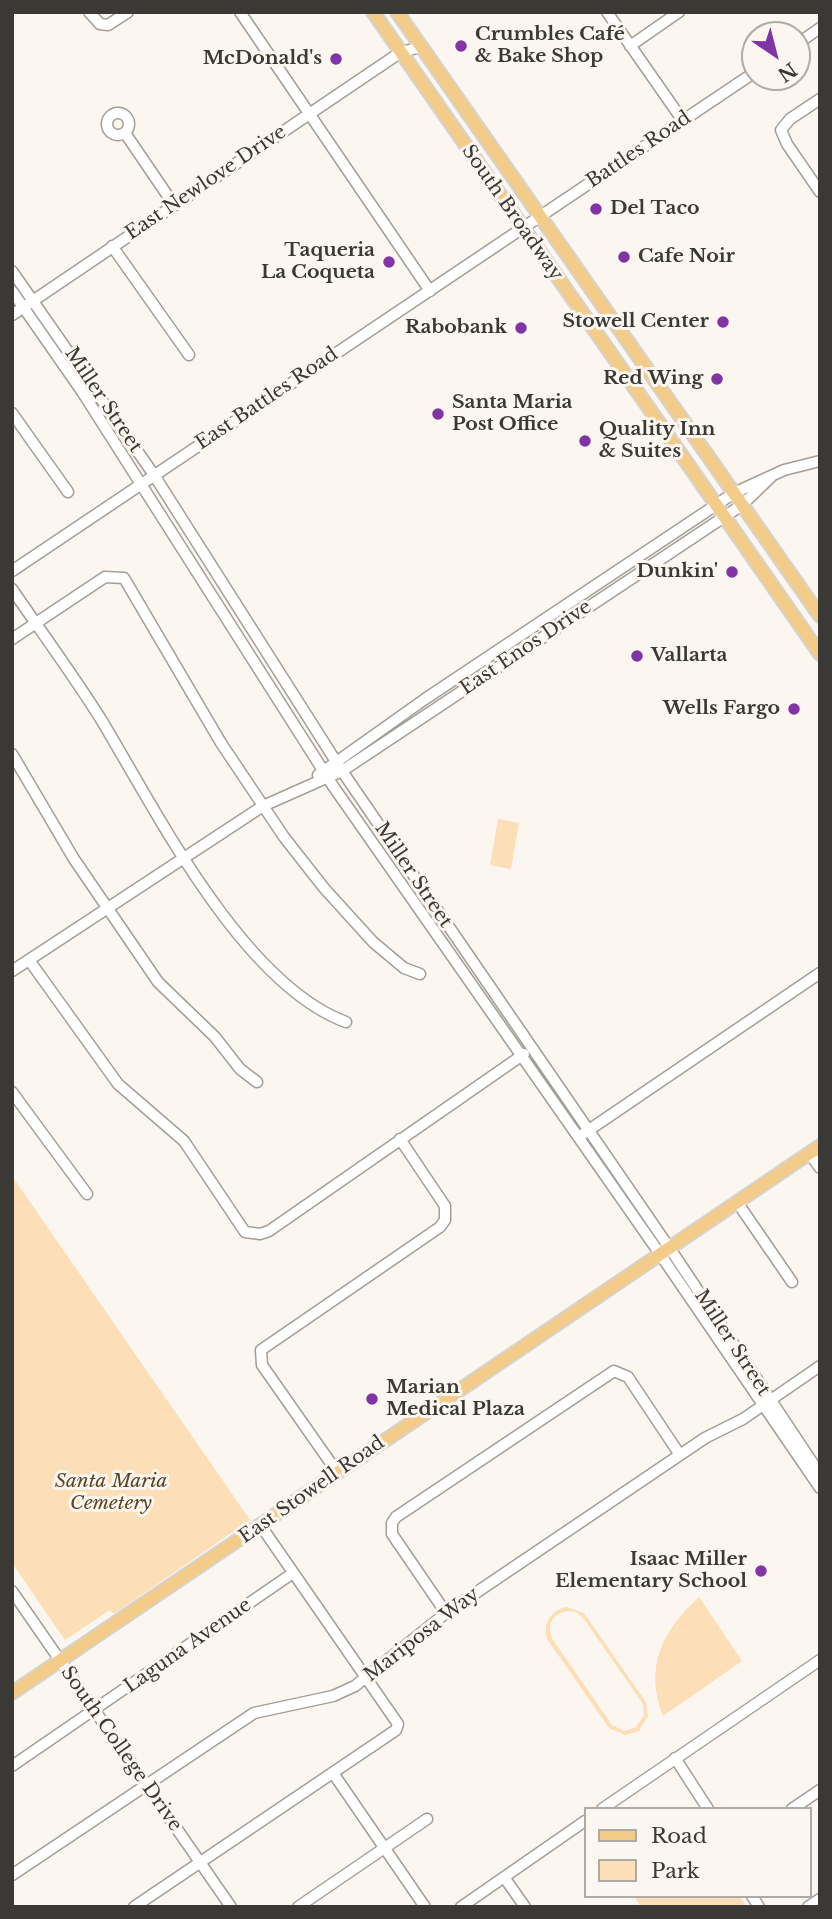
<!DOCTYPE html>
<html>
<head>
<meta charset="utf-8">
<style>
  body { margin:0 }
  #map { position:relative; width:832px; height:1919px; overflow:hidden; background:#fbf6ef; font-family:"Libre Baskerville",serif }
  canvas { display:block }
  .frame { position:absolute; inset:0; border:14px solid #3b3936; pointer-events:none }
  .legend { position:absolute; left:584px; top:1807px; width:228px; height:91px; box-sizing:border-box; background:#fbf6ef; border:2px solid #aeaaa5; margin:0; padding:9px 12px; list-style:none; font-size:21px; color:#3b3936 }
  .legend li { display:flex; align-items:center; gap:14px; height:35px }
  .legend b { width:35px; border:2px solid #aeaaa5 }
  .north { position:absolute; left:741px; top:21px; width:70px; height:70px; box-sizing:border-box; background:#fbf6ef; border:2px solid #aeaaa5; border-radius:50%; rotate:145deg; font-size:19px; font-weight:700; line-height:28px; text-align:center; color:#3b3936 }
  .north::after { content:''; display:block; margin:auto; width:24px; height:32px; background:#8134a5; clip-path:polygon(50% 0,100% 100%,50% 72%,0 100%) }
</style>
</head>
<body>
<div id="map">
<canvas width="832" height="1919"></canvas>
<div class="frame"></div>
<ul class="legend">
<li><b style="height:9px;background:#f3cc8a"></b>Road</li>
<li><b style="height:19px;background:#fcdfb7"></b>Park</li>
</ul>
<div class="north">N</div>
</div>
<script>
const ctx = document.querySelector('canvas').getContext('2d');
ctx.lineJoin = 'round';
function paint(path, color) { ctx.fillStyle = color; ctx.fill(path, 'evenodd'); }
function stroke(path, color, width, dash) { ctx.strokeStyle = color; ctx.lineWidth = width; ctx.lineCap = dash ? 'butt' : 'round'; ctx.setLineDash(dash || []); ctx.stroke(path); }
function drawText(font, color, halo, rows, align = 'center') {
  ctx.font = font + ' "Libre Baskerville",serif'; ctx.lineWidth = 6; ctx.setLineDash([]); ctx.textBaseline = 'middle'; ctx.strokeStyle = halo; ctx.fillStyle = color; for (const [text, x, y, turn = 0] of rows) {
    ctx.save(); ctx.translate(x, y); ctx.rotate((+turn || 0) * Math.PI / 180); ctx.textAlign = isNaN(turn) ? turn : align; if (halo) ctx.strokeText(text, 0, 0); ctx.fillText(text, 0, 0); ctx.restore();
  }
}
paint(new Path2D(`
  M498 819 519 823 511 869 490 865Z
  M12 1176 250 1520 114 1614 110 1610 65 1640 12 1563Z
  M699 1597 742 1661 663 1716C644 1667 662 1631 699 1597Z
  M566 1607 584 1613 646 1702 648 1716 639 1731 625 1735 609 1728 547 1639C543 1623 550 1611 566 1607ZM567 1611 576 1612 584 1619 643 1704 644 1715 636 1727 625 1731 612 1725 553 1640C546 1626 552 1614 567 1611Z
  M634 1896H739L747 1907H641Z`), '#fcdfb7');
const minor = new Path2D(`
  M89 12 100 24 108 25 128 12
  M240 12 430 291
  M607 12 683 121
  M797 44 820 28
  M630 46 679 12
  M820 99 790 119 781 130 787 144 820 192
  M107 124a11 11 0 1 1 22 0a11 11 0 1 1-22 0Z
  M125 133 174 205
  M112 246 189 355
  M12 271 154 475 342 771 677 1259 820 1474
  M12 291 83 393 333 786 660 1254 820 1488
  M12 315 401 52 421 47
  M12 413 68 492
  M12 571 755 72
  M12 589C42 633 74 676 102 721 157 813 243 984 346 1022
  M12 639 105 577 124 578 221 743 284 837 324 888 373 942 404 968 420 974
  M12 754 74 859 158 982 215 1037 240 1069 257 1082
  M318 775 425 699 734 493 784 470 820 461
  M29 960 118 1084 184 1141 245 1232 260 1234 269 1231 524 1054
  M12 971 263 806 342 771 742 505 771 477
  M12 1092 87 1194
  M583 1134 820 973
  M809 1153 820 1168
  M737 1202 792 1282
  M337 1472 262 1365 261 1350 440 1227 445 1220V1206L400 1139
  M12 1591 231 1907
  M446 1613 392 1534V1523L396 1517 614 1371 628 1377 680 1455
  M675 1758 708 1809
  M12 1766 293 1573
  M333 1773 425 1907
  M602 1809 820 1660
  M792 1809 820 1790
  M12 1875 254 1713 333 1696 355 1686 446 1613 705 1438 743 1419 820 1366
  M504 1877 525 1907
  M752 1896 759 1907
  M134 1907 396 1730 398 1724 261 1526
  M298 1907 427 1819
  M461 1907 585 1821
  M808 1907 820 1899`);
const major = new Path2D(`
  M373 12 820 654
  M397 12 820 616
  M12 1693 820 1146`);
stroke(minor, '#a39f98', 13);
stroke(major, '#d4d3d3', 16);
stroke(minor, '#fff', 10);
stroke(major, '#f3cc8a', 12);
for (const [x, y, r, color] of [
  [461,46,7,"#8134a5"],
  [336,59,7,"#8134a5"],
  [596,209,7,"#8134a5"],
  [624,257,7,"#8134a5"],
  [389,262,7,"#8134a5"],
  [723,322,7,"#8134a5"],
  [521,328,7,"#8134a5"],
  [717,379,7,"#8134a5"],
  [438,414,7,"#8134a5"],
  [585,441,7,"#8134a5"],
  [732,572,7,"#8134a5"],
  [637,656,7,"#8134a5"],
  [794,709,7,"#8134a5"],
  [372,1399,7,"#8134a5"],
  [761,1571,7,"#8134a5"]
]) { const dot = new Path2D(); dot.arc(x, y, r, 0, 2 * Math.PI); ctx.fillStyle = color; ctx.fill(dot); stroke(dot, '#fbf6ef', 2.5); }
drawText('bold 19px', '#3b3936', '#fbf6ef', [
  ["Crumbles Café",475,35,"left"],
  ["& Bake Shop",475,57,"left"],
  ["McDonald's",322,59],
  ["Del Taco",610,209,"left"],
  ["Taqueria",375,251],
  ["La Coqueta",375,273],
  ["Cafe Noir",638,257,"left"],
  ["Stowell Center",709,322],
  ["Rabobank",507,328],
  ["Red Wing",703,379],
  ["Santa Maria",452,403,"left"],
  ["Post Office",452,425,"left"],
  ["Quality Inn",599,430,"left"],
  ["& Suites",599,452,"left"],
  ["Dunkin'",718,572],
  ["Vallarta",651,656,"left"],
  ["Wells Fargo",780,709],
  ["Marian",386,1388,"left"],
  ["Medical Plaza",386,1410,"left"],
  ["Isaac Miller",747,1560],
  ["Elementary School",747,1582]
], 'right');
drawText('19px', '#3b3936', '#fbf6ef', [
  ["Battles Road",639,150,-34],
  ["East Newlove Drive",206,183,-34],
  ["South Broadway",512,213,55],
  ["East Battles Road",267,399,-34],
  ["Miller Street",103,400,56],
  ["East Enos Drive",526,648,-34],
  ["Miller Street",413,875,56],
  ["Miller Street",732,1343,57],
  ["East Stowell Road",312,1490,-35],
  ["Mariposa Way",422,1635,-38],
  ["Laguna Avenue",188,1646,-35],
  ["South College Drive",121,1749,55]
]);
drawText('italic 19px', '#5b4422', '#fbf6ef', [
  ["Santa Maria",111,1482],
  ["Cemetery",111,1504]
]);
</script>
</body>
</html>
